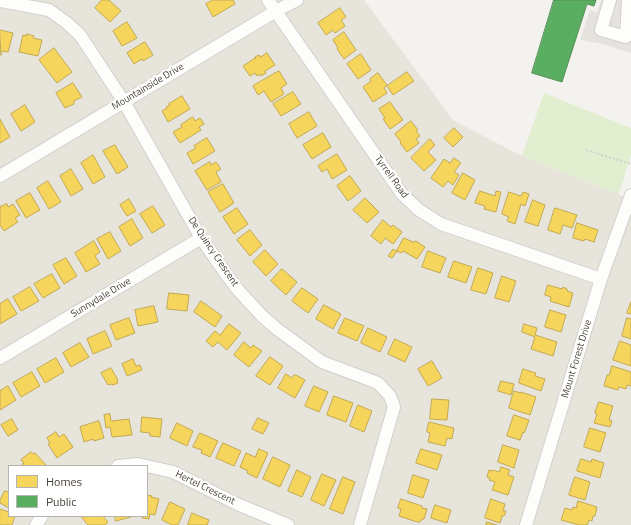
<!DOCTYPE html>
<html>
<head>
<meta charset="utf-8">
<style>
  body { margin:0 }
  #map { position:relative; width:631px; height:525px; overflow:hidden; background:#f4f2ee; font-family:"Titillium Web",sans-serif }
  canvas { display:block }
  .legend { position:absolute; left:8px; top:465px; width:140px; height:52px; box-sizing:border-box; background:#fff; border:1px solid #b7b4b0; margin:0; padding:5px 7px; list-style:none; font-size:12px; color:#4b4439 }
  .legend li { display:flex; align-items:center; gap:8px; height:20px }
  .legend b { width:20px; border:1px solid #b7b4b0 }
</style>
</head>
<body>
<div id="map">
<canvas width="631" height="525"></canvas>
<ul class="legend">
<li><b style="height:11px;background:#f6d55c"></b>Homes</li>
<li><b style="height:11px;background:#5aae61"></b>Public</li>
</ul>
</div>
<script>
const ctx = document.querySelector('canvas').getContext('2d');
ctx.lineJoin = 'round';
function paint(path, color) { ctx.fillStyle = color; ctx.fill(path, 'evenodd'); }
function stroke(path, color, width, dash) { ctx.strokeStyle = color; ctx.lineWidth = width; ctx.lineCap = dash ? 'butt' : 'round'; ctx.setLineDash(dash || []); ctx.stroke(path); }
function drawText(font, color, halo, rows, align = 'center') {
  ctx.font = font + ' "Titillium Web",sans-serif'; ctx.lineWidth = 4; ctx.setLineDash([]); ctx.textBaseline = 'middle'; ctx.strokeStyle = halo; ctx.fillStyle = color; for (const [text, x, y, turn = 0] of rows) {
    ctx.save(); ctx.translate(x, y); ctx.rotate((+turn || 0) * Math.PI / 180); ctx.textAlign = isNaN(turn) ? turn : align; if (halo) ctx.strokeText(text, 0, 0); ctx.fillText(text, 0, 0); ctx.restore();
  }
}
paint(new Path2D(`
  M0 0H364L454 121 522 156 619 194 631 202V525H0ZM9 466H147V516H9Z`), '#e7e4dc');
paint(new Path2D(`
  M544 93 631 128V155L619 194 522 156Z`), '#e1eecf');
paint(new Path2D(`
  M601 0H631V53L603 44 580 40 590 10 597 12Z`), '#e6e3df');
const homes = new Path2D(`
  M102 0H109L121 11 110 22 95 8Z
  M213 0H233L235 4 213 17 206 4Z
  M340 8 346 17 341 20 345 26 335 33 333 30 326 35 318 23Z
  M127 22 137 38 122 46 113 31Z
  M0 30 13 33 8 52 2 51 1 55Z
  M344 32 356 50 344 59 337 49 338 48 333 40Z
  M27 34 34 36 33 38 42 40 38 56 19 52 23 35 26 36Z
  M145 42 153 55 143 61 142 59 134 64 127 53Z
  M54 48 72 72 57 83 39 60Z
  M267 53 275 65 265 71 266 73 261 76 260 74 257 76 255 73 250 76 243 66 255 58 256 59 255 57 259 55 260 57Z
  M361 54 371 70 358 79 347 64Z
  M279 71 287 84 281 88 284 94 271 102 264 91 258 95 253 86Z
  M407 72 414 81 393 95 387 86Z
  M378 73 387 85 384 88 387 93 373 102 363 87 371 81 370 79Z
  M73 83 82 97 74 101V104L65 108 56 93Z
  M293 92 301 104 281 116 273 104Z
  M182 96 190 109 168 122 162 111 167 108 166 107 170 105 169 104Z
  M390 102 403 120 390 129 383 119 385 118 379 109Z
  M25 105 35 122 21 131 11 114Z
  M309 112 317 126 297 138 289 124Z
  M193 117 195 121 200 118 204 124 199 127 201 130 180 143 173 132 182 127 181 125Z
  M0 119 10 137 0 143Z
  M411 121 418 130 416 131 420 136 416 139 419 143 407 152 400 143 401 142 395 134Z
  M454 128 463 137 453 147 444 138Z
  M323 133 331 147 312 159 303 145Z
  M207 138 215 151 193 164 187 153 196 148 194 146Z
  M430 139 435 145 428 152 436 160 424 171 411 158Z
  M115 145 128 167 117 174 103 151Z
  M337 154 347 170 332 179 327 169 322 172 318 166Z
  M93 155 105 177 93 184 81 163Z
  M454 158 461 163 454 172 459 175 453 185 448 181 443 187 431 178 444 159 450 163Z
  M210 162 211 165 216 162 221 169 216 172 221 182 207 190 195 171Z
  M71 169 83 189 71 196 60 176Z
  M463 173 475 180 465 200 452 193Z
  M350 176 361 191 348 201 337 186Z
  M48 181 61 202 49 209 37 188Z
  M223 184 234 203 220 212 208 192Z
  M480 191 495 196 496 191 501 192 496 212 484 209 485 206 475 203Z
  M509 192 521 196 523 192 529 194 525 206 521 204 515 224 507 221 509 217 502 214Z
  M30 193 40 210 26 218 16 201Z
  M365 198 379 212 367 223 353 210Z
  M129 199 136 211 127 216 120 205Z
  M533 200 545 205 538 226 525 222Z
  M7 204 8 207 13 204 20 215 15 218 18 222 4 231 0 225V207Z
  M153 206 165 225 152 233 140 214Z
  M237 208 248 224 234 234 223 217Z
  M555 208 577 215 572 228 563 225 560 234 548 230Z
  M132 219 143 238 130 246 119 227Z
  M383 220 391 227 393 225 402 232 393 244 385 238 381 244 371 236Z
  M577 223 598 230 594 242 585 239 584 241 573 238Z
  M250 230 262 245 250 256 237 240Z
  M110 232 121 251 108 259 97 239Z
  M404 238 413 242 416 241 425 247 417 259 403 251 401 253 397 251 392 258 388 256 393 249 396 251Z
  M94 241 100 252 95 256 100 264 86 272 75 253Z
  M265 250 278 264 266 276 253 262Z
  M428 251 446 258 440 273 422 267Z
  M66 258 77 276 64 284 53 265Z
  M454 261 472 267 466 283 448 277Z
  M478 268 493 273 486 294 471 290Z
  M282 269 297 282 286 295 271 281Z
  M52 274 60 288 43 298 34 284Z
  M502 276 516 281 509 302 495 298Z
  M548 285 562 289 563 287 567 289V291L573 293 569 307 550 301 551 297 545 295Z
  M30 287 39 301 21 311 13 297Z
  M302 288 318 299 308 313 292 301Z
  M169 293 189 295 187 311 167 309Z
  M8 299 17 314 0 324V304Z
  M201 301 222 316 215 327 194 312Z
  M631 302V314L627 313Z
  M324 305 341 314 333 329 316 319Z
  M154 306 158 322 138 326 135 310Z
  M550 310 566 315 561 332 545 327Z
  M129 318 135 333 116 340 110 325Z
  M345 318 364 326 357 341 338 333Z
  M627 318 631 319V339L622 336Z
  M229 324 241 333 227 350 218 342 213 347 206 341 215 331 220 335Z
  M524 324 537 328 535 335 557 342 553 356 531 349 535 337 522 332Z
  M368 328 387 337 380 352 361 343Z
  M105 331 112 346 93 354 87 339Z
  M395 339 412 347 405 362 388 354Z
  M620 341 631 345V366L613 360Z
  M244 342 251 348 253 345 262 351 249 367 234 355Z
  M80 343 89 357 71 367 63 353Z
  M270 357 283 366 270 385 256 376Z
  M56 358 64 372 45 383 37 369Z
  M133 359 136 366 140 365 142 370 127 376 122 364Z
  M432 361 442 378 428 386 418 369Z
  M612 366 631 372V386L627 385 626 389 619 387 618 390 604 386 607 375H609Z
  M111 368 118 380H117L118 383 113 385 111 384 108 385 101 373Z
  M523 369 536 373 535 376 545 379 541 391 519 383Z
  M32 372 40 386 21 397 13 383Z
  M286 374 292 378 294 375H296L305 380 295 398 278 388Z
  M501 381 514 384 511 395 498 391Z
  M8 386 16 400 0 410V391Z
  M314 386 328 392 319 412 305 406Z
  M514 391 521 393V392L536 397 530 415 509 408Z
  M334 396 353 403 346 422 327 415Z
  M432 399 449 400 447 420 430 419Z
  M599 402 613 406 609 420 612 421 610 427 594 423 597 414 595 413Z
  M358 405 372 411 364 432 350 426Z
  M110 414 111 421 129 419 132 435 112 437 110 427 106 428 104 415Z
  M514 415 529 420 525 431 524 433 523 432 520 440 507 436Z
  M142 417 162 419 160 437 150 436V433L141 432Z
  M258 418 269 423 263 434 252 429Z
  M12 419 18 430 8 436 1 425Z
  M99 421 104 438 94 441 93 439 84 442 80 427Z
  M429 422 454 428 452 439 447 438 445 446 428 442 430 433 427 432Z
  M177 423 193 431 187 446 170 438Z
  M590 428 606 433 600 452 584 447Z
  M56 432 59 437 64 434 73 447 57 458 48 444 50 443 47 438Z
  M200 433 218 441 210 457 201 453 202 450 193 447Z
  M223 443 241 451 234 466 216 458Z
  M503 445 519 450 514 468 498 462Z
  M259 449 268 453 257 478 247 473 248 471 240 467 246 453 255 457Z
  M421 449 442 455 437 470 416 463Z
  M31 452 33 454 35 453 47 466H24L22 464 24 463 21 460Z
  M273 457 290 465 280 487 263 479Z
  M581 459 591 462 592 459 604 463 600 478 577 471Z
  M501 467 510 470 508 475 514 477 508 495 492 490 495 482 489 480 490 478 487 477 489 470 492 471 493 470 499 472Z
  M297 470 311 477 302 497 288 491Z
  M322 474 336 480 324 506 311 500Z
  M413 475 429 480 423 498 408 493Z
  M343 477 355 482 343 514 330 509Z
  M575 477 590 482 585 500 569 495Z
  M5 491 8 492 9 491V508L0 503V500Z
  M147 495 152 496 151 497 159 499 155 515 150 514 149 519 142 518 143 516H147Z
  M401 499 422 506V508L427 509 424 519H422L420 522H417L399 516 401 509 398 508Z
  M491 499 505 504 503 511H506L504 516H502L500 523 485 518Z
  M578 501 597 507 595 516H593L592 521 589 520 587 525H579L561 520 565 508 572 510 573 507 576 508Z
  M170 502 185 509 178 525H172L162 520Z
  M435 505 451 510 447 523 431 518Z
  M0 509 9 512V516H15L12 525H0Z
  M192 513 209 520 207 525H188Z
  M85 516H103L108 522 105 525H88L82 518Z
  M115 516H130L131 517 116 521Z
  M487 522 497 525H486Z`);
paint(homes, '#f6d55c');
stroke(homes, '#c3aa52', 1);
const public = new Path2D(`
  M554 0H596L594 6 587 4 562 82 532 73Z`);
paint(public, '#5aae61');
stroke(public, '#568e55', 1);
const minor = new Path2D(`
  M268 0 402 194 419 210 441 224 601 279
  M610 0 601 30 626 37 628 0
  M0 1 49 10 67 23 80 35 124 102 201 238 226 274 239 291 262 316 277 329 322 362 378 383 390 396 394 407 360 525
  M0 176 276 11 297 0
  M0 358 201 238
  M118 466 138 464 173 472 237 504 288 525
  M36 525 42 516
  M526 525 601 279 631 195`);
stroke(minor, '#d2d0cb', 14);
stroke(new Path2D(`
  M586 150 631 164`), '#d3d2cc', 2, [2, 2]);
stroke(minor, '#fdfdfc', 12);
drawText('10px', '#4b4439', '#fff', [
  ["Mountainside Drive",148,87,-31],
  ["Tyrrell Road",391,177,54],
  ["De Quincy Crescent",213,252,56],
  ["Sunnydale Drive",101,298,-31],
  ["Mount Forest Drive",577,359,-73],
  ["Hertel Crescent",205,488,26]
]);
</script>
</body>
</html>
